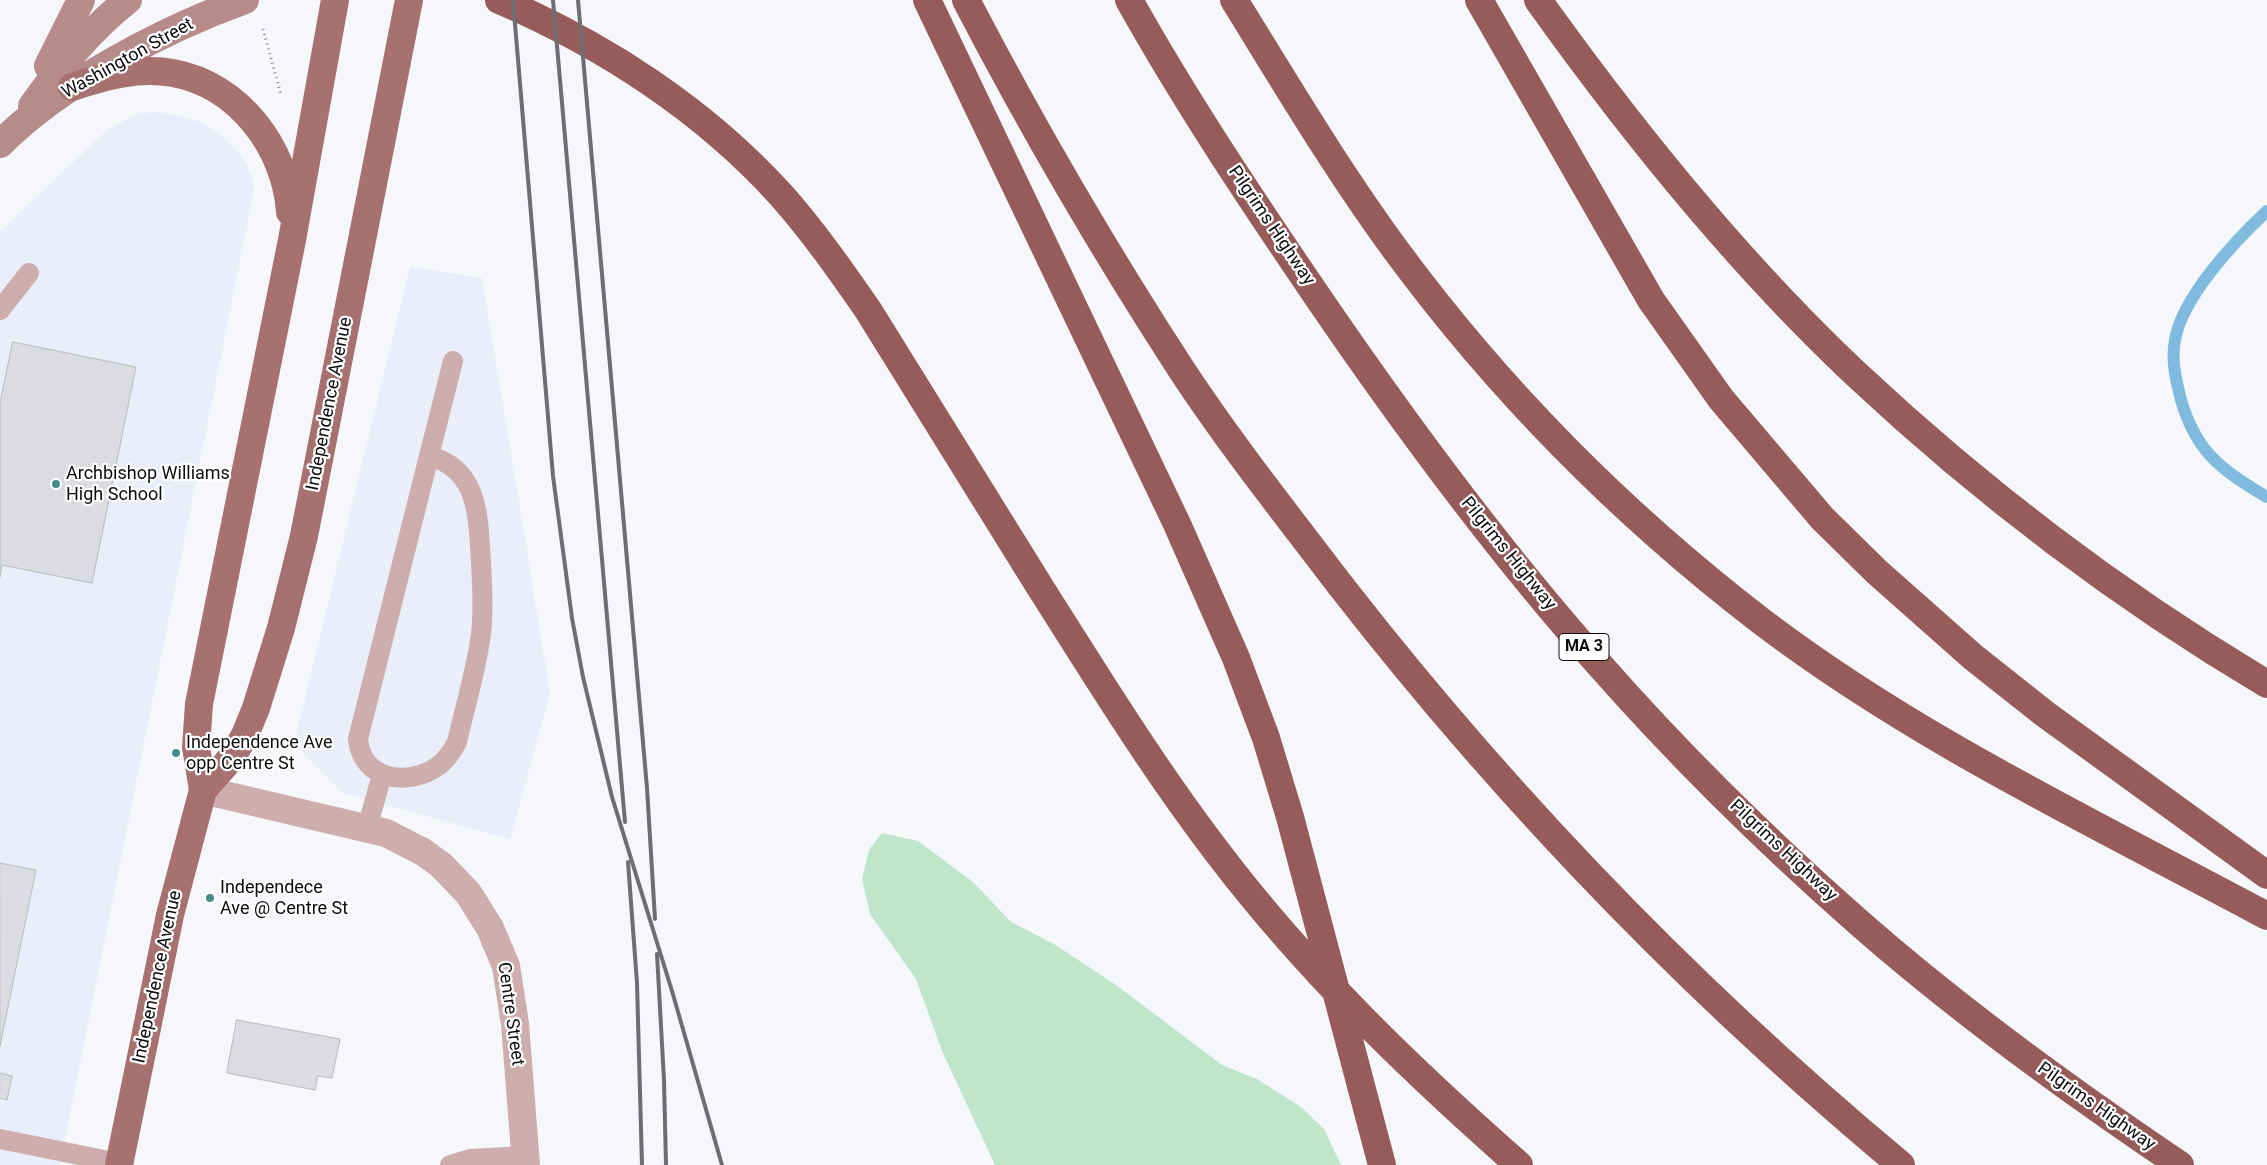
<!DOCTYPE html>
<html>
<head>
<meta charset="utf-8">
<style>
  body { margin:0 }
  canvas { display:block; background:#f5f7fb }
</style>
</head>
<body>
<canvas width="2267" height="1165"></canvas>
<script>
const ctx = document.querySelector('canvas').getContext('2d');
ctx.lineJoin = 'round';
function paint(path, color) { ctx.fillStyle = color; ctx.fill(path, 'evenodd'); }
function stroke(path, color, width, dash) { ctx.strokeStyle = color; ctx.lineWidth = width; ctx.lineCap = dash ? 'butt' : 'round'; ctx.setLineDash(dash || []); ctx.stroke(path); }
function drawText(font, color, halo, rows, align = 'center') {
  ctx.font = font + ' Roboto,sans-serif'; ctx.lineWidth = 4.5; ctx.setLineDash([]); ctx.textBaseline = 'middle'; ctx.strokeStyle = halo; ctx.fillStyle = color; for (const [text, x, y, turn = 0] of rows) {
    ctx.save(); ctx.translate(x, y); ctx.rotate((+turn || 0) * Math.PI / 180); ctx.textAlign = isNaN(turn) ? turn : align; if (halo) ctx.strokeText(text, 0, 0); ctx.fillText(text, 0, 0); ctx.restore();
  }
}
paint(new Path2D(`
  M158 112 176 115 198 121 219 133 238 151 248 167 253 180V194L60 1165H0V231L105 132 123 121 141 113Z
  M410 267 482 278 550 693 510 839 343 793 294 744Z`), '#eaeefa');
paint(new Path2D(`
  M882 833 918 841 973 882 1011 922 1054 944 1116 985 1222 1065 1257 1079 1301 1107 1324 1129 1341 1165H995L942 1051 916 979 870 914 862 879 869 850Z`), '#bfe5ca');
stroke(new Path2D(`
  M2267 211C2236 240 2182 297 2175 340 2171 361 2176 380 2181 400 2196 452 2222 471 2267 497`), '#80bbdf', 12);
const building = new Path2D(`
  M13 342 136 367 92 583 2 565 0 577V403Z
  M0 863 36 870 0 1046Z
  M237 1020 340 1039 332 1078 318 1076 315 1090 227 1073Z
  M0 1073 12 1076 7 1100 0 1098Z`);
paint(building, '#dbdce1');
stroke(building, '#b8b9bd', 1);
stroke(new Path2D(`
  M263 29 281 95`), '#8a8b8e', 3, [1, 4]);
stroke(new Path2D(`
  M0 310 29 273
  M429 456C480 469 478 519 481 562 482 586 484 610 481 634 476 671 465 707 457 742 452 752 447 759 438 766 409 787 362 781 358 739Z
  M429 456 453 361
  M367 828 382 775
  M0 1139 119 1163
  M450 1165 470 1159 525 1156`), '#cdaead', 20);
stroke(new Path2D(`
  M203 790 386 833 423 852 441 865 468 893 490 928 506 966 515 1024 526 1165`), '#cdaead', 28);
stroke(new Path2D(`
  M48 66 81 0
  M32 106C60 67 90 30 128 0
  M0 144C61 83 164 29 245 0`), '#b78b89', 28);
stroke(new Path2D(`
  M72 87C105 76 138 67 173 73 239 85 286 148 290 212
  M203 790 196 747 199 704 292 240 335 0
  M119 1165 170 915 203 790 232 757 245 735 256 708 281 628 304 536 409 0`), '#a6716f', 28);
stroke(new Path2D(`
  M499 0C604 45 704 110 781 195 813 231 841 271 868 310 926 403 983 495 1040 587 1097 677 1153 768 1218 853 1306 969 1410 1069 1519 1165
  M927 0 1177 524 1236 658 1266 738 1290 817 1382 1165
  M966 0C1032 127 1105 252 1183 372 1222 431 1265 487 1308 543 1481 772 1681 982 1901 1165
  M1129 0C1186 102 1251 199 1317 296 1403 422 1495 547 1597 662 1677 753 1765 840 1856 920 1958 1010 2067 1089 2180 1165
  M1234 0C1286 84 1337 170 1395 249 1498 389 1623 515 1761 621 1916 739 2096 824 2267 916
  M1479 0 1651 300 1721 399 1822 518 1877 572 1973 657 2045 714 2267 875
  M1538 0C1633 133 1737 262 1856 374 1981 491 2119 596 2267 684`), '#975b59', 28);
stroke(new Path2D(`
  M513 0 553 476 572 618 583 677 612 797 672 991 722 1165
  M553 0 625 822
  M578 0 647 788 655 919
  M628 862 637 983 642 1165
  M657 954 664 1080 666 1165`), '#6d6e71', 4);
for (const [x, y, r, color] of [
  [56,484,5,"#448c8b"],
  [176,753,5,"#448c8b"],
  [210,898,5,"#448c8b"]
]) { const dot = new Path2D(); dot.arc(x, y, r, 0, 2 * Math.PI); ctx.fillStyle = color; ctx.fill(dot); stroke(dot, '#fff', 2); }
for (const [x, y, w] of [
  [1584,647,50]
]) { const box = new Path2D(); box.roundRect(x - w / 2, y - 13.5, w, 27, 4); ctx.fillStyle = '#fff'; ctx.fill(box); stroke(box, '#0b0b0d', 1); }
drawText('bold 16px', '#0b0b0d', null, [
  ["MA 3",1584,647]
]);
drawText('18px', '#0b0b0d', '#fff', [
  ["Washington Street",128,59,-29],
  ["Pilgrims Highway",1271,226,56],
  ["Independence Avenue",330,404,-79],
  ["Pilgrims Highway",1508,554,51],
  ["Pilgrims Highway",1783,851,43],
  ["Independence Avenue",158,977,-78],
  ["Centre Street",510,1014,82],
  ["Pilgrims Highway",2096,1107,35]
]);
drawText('18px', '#0b0b0d', '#fff', [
  ["Archbishop Williams",66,474],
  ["High School",66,495],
  ["Independence Ave",186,743],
  ["opp Centre St",186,764],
  ["Independece",220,888],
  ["Ave @ Centre St",220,909]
], 'left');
</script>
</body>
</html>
